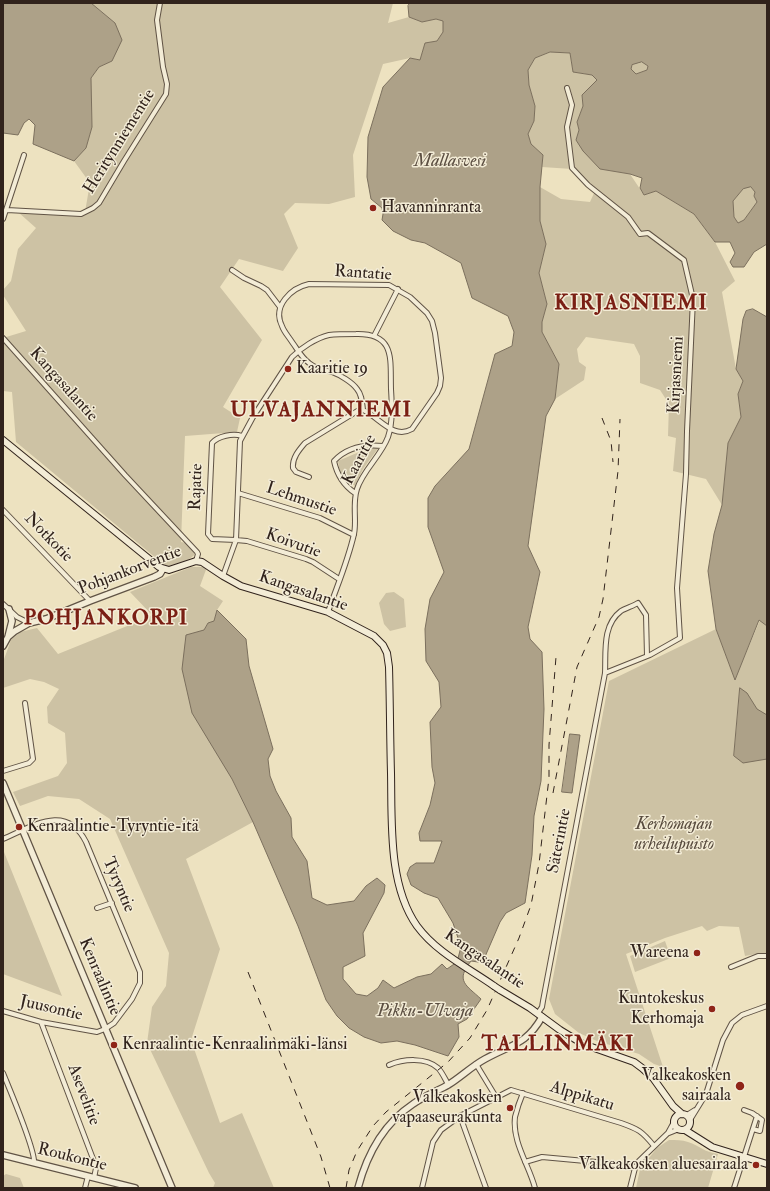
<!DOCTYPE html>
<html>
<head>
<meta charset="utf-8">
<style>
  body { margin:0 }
  #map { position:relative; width:770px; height:1191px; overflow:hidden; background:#ede2c0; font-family:"IM FELL Double Pica",serif }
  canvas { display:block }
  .frame { position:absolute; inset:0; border:4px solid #31231c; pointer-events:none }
</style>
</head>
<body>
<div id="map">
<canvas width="770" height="1191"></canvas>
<div class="frame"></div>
</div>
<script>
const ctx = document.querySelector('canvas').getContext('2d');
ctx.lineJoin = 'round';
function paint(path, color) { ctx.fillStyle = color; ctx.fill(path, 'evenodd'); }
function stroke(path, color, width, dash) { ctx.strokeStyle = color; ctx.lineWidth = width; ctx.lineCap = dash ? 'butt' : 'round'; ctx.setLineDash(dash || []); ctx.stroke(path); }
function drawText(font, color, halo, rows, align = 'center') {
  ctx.font = font + ' "IM FELL Double Pica",serif'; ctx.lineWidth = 3; ctx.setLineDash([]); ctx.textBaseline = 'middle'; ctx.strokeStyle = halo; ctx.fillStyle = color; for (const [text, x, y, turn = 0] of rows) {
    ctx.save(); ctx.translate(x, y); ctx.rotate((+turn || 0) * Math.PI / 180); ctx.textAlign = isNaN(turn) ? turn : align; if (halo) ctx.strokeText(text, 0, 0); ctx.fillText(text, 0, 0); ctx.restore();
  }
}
paint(new Path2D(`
  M91 3H393L388 23 409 17 422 22 436 19 443 21V32L437 41 425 43 420 60 410 58 383 64 353 155 355 197 329 204 295 203 284 214 298 248 283 271 239 259 220 287 262 340 223 407 240 418 237 432 185 436 181 542 186 543 195 554C192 559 174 567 168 566 167 566 163 563 162 563L16 442 12 392 3 391V338L26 331 3 295V290L11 281 18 249 36 228 18 212 34 214 85 212 90 183 74 161 86 148 92 127 91 78 99 67 112 61 115 23Z
  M551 52 570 53 573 72 592 75 597 80 582 95 583 106 577 122 579 130 576 140 600 169 630 174 644 195 656 191 694 214 715 242 735 281 722 292 736 369 743 381 738 394 741 417 728 443 722 505 706 479 673 471 676 438 668 436 669 404 660 390 640 383V356L634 344 586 337 577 349 579 362 586 367 584 380 555 399 559 364 542 332V322L547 304 539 273 546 244 540 221V187L561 199 590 202 595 191 572 169 542 167 543 155 531 144 528 134 534 121 535 106 529 85 528 70 535 58Z
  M643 62 648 66 647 70 636 74 630 69 632 65Z
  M751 187 755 192 754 196 757 202 744 220 738 223 734 217 733 201 743 189Z
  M371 447H379L363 469 355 486 340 473 338 461Z
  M191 567H207L200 586 223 601 217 610 214 622 208 623 204 630 232 779 253 822 186 859 220 949 191 1040 220 1123 242 1113 274 1188H213L215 1183 209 1173 147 1043 152 1007 166 986 169 953 110 819 79 799 48 796 20 806 13 792 58 776 67 763 65 733 48 723 47 707 59 689 44 682 30 679 3 688V662L11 640 20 632 37 628 58 654 147 618 152 615 130 592Z
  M394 592 404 599 406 627 390 631 384 624 379 603 386 593Z
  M760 620 767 626V953H762L745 956 739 927 719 926 707 931 702 926 665 938 626 954 663 1067 654 1064 639 1054 597 1041 579 1033 555 1014 549 999 609 681 716 629 735 679Z
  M3 852H4L62 996 3 974Z
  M665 941 671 958 635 972 630 956Z
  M669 1140C676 1140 682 1140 688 1142 700 1146 704 1152 718 1154L708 1188H636L640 1169 657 1148Z
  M6 1174 20 1178 24 1188H3V1176Z`), '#cdc2a4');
const water = new Path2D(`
  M3 3H91L115 23 122 40 112 61 99 67 91 78 92 127 86 148 74 161 33 144 35 125 29 119 24 123 18 135 3 133Z
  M410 3H767V244L754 252 744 267H733L730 262 735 253 730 242H715L694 214 656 191 644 195 640 188 642 178 630 174 600 169 583 151 576 140 579 130 577 122 583 106 582 95 597 80 592 75 573 72 570 53 550 52 535 58 528 70 529 85 535 106 534 121 528 134 531 144 543 155 540 187V221L546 244 539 273 547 304 542 322V332L559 364 555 399 546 416 528 546 540 572 528 627 530 639 542 652 544 709 541 781 534 816 532 855 525 903 506 913 500 922 484 959 478 962 471 961C455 981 466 985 481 999L467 1019 458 1024 459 1037 448 1056 415 1045 397 1041 381 1043 364 1037 349 1028 337 1016 326 1000 298 926 253 822 232 779 192 713 182 669 186 635 204 630 208 623 214 621 217 610 246 639 249 666 273 749 268 759 270 776 276 791 291 818 292 837 307 861 312 898 327 905 354 901 366 886 377 878 385 885 384 893 363 933 365 956 343 967V979L356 994 367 996 378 988 383 980 394 988 417 977 431 974 442 964 447 969 457 962 461 947 453 923 438 898 424 893 411 885 407 874 410 867 416 863H434L442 841H420L419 833 430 805 435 783 432 767 430 722 441 707 439 682 426 661 425 629 430 599 444 572 428 527V498L435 486 469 449 495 354 512 346 514 332 508 316 472 298 461 263 425 243 411 240 393 231 382 220 383 214 382 208 371 199 367 177 368 137 383 87 410 58 420 60 425 43 437 41 443 32V21L436 19 422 22 409 17 408 6ZM642 62 648 66 647 70 636 74 631 69 632 65ZM751 187 755 192 754 196 757 202 744 220 738 223 734 217 733 201 743 189Z
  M753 309 767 317V626L759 620 735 680 716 629 708 571 714 534 722 505 728 443 741 417 738 394 743 381 736 369 743 319 746 311Z
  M740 688 747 693 757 709 767 715V759L743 763 734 756Z
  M570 734 580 735 572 793 562 792Z`);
paint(water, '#ada188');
stroke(water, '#7b6f5d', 1);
const minor = new Path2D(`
  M567 88 572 105 567 127 572 168 588 185 628 217 640 234 648 233 684 260 693 299 687 431 686 474 677 588 680 638 650 655 605 673
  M7 210 81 214 93 208 99 203 124 161 166 94 167 84 163 67 157 20 160 3
  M3 219 24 155
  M232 270 244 278 261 286 267 290 280 307
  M374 336 398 289
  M3 338 125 475 197 552 198 554 196 561
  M242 436C233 433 218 436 212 443L208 534 212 539 236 540 247 541 306 559 313 562 339 579
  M309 477 296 472 293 468C292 458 299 450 305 443L359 410H363C379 417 393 440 412 429L437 393 440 386 441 378 435 333 432 321 427 313 410 297 389 285 309 284C291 288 272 306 282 326 284 332 289 337 292 342 298 350 301 357 309 363 316 369 324 370 332 372 340 375 352 382 357 389 362 395 362 402 363 410
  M238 493 320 518 354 535
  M355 493C343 485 337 475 334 461 347 447 365 444 383 446
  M3 510 90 601
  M223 576 236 540 240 441 253 417 292 357C301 348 316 338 329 335 337 334 347 334 356 334 396 333 390 360 391 389 392 405 393 422 388 437 381 456 363 470 357 489 352 504 357 520 354 534 348 561 337 586 328 612
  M3 604 17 617 29 623
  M3 771 29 763 33 759 25 703
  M3 839C32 827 66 802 86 842L140 972V983L132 999 114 1023 105 1029 97 1032 41 1022 3 1011
  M97 908 112 903
  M731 967 758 956H767
  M538 1013 542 1007 543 1001 605 673C606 652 602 625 621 611 626 608 633 606 638 603L646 615 647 656
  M41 1022 95 1164 96 1168 94 1178
  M476 1064 496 1097
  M389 1065C403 1059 426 1057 438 1068 442 1072 445 1079 448 1084
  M3 1073C9 1088 36 1151 34 1163
  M523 1093C520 1100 517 1109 515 1117 512 1142 529 1165 535 1188
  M744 1110 752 1113 762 1120 760 1131 753 1129
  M687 1115 695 1110
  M460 1116 486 1188
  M690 1120 706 1094 723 1040 732 1023 742 1015 767 1006
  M669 1133 679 1129
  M525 1162 542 1157 607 1163 635 1168
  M85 1188 88 1176
  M422 1188 433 1142 441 1130 460 1116 511 1090 621 1123C638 1129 642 1131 654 1146
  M630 1188 635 1168 639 1161 668 1133 674 1122
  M734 1188 757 1116`);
const tertiary = new Path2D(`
  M8 637 12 621 9 609
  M3 646 8 637 15 631 29 623 46 619 90 601 154 577 160 574 163 569
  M3 783 172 1188
  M3 1155 135 1188
  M358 1188C367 1154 383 1124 413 1104 424 1096 437 1091 448 1085 461 1077 472 1066 485 1059 512 1044 526 1045 542 1017`);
const secondary = new Path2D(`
  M3 440 159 567 169 570 196 561 202 562 223 576 241 586 328 612 374 636 383 645 387 653 389 667C390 702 390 738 391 773 392 822 388 885 417 926 437 953 467 967 494 986
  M500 990 530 1008 560 1030 583 1044 634 1062 642 1068 653 1078 673 1106 682 1114
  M674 1122a8 8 0 1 1 16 0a8 8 0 1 1-16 0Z
  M685 1130 712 1147 767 1164`);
stroke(minor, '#605345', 6);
stroke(tertiary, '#605345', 8);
stroke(secondary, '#31231c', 8);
stroke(minor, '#f3ecd6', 4);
stroke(tertiary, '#f3ecd6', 5.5);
stroke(secondary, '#f3ecd6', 6);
stroke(new Path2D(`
  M602 418 611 441 613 462
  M553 793 577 667 599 617 603 599 618 471 620 419
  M248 972 321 1157 330 1188
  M346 1188 349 1170 357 1151 373 1126 386 1112 448 1062 470 1038 487 1010 519 938 531 905 539 864 549 778V745L556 657`), '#31231c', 1, [7, 7]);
const secondaryBridge = new Path2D(`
  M494 986 500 990`);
stroke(secondaryBridge, '#31231c', 8, []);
stroke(secondaryBridge, '#f3ecd6', 6);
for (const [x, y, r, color] of [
  [373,208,4,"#8f2418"],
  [288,369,4,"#8f2418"],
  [19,827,4,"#8f2418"],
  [697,953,4,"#8f2418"],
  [712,1009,4,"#8f2418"],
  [114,1045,4,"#8f2418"],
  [740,1086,5,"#8f2418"],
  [510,1108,4,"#8f2418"],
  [756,1165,4,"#8f2418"]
]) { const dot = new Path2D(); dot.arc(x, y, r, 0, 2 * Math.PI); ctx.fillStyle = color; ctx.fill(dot); stroke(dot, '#f3ecd6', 1.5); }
drawText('17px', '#31231c', '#f3ecd6', [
  ["Heritynniementie",120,142,-58],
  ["Rantatie",363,274,4],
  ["Kirjasniemi",677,375,-87],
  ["Kangasalantie",63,385,48],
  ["Kaaritie",360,460,-62],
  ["Rajatie",197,487,-88],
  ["Lehmustie",301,500,19],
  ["Notkotie",48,538,46],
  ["Koivutie",293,544,20],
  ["Pohjankorventie",130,571,-21],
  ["Kangasalantie",303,592,19],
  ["Säterintie",560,841,-79],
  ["Tyryntie",118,885,67],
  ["Kangasalantie",484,960,34],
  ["Kenraalintie",99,977,67],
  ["Juusontie",51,1009,13],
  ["Asevelitie",83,1095,69],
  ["Alppikatu",582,1097,17],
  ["Roukontie",72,1158,14]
]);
drawText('17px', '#31231c', '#f3ecd6', [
  ["Havanninranta",381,208,"left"],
  ["Kaaritie 19",296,369,"left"],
  ["Kenraalintie-Tyryntie-itä",27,827,"left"],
  ["Wareena",689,953],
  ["Kuntokeskus",704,999],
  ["Kerhomaja",704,1019],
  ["Kenraalintie-Kenraalinmäki-länsi",122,1045,"left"],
  ["Valkeakosken",731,1076],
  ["sairaala",731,1096],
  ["Valkeakosken",502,1098],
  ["vapaaseurakunta",502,1118],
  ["Valkeakosken aluesairaala",748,1165]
], 'right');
drawText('italic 17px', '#584b3e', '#f3ecd6', [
  ["Kerhomajan",674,825],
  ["urheilupuisto",674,845]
]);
drawText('italic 18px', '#5c4f42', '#f3ecd6', [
  ["Mallasvesi",450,162],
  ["Pikku-Ulvaja",425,1012]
]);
ctx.letterSpacing = '1px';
drawText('bold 21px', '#7a1f14', '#f3ecd6', [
  ["KIRJASNIEMI",631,304],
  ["ULVAJANNIEMI",321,411],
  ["POHJANKORPI",106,619],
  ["TALLINMÄKI",558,1045]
]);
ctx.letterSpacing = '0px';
</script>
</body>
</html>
